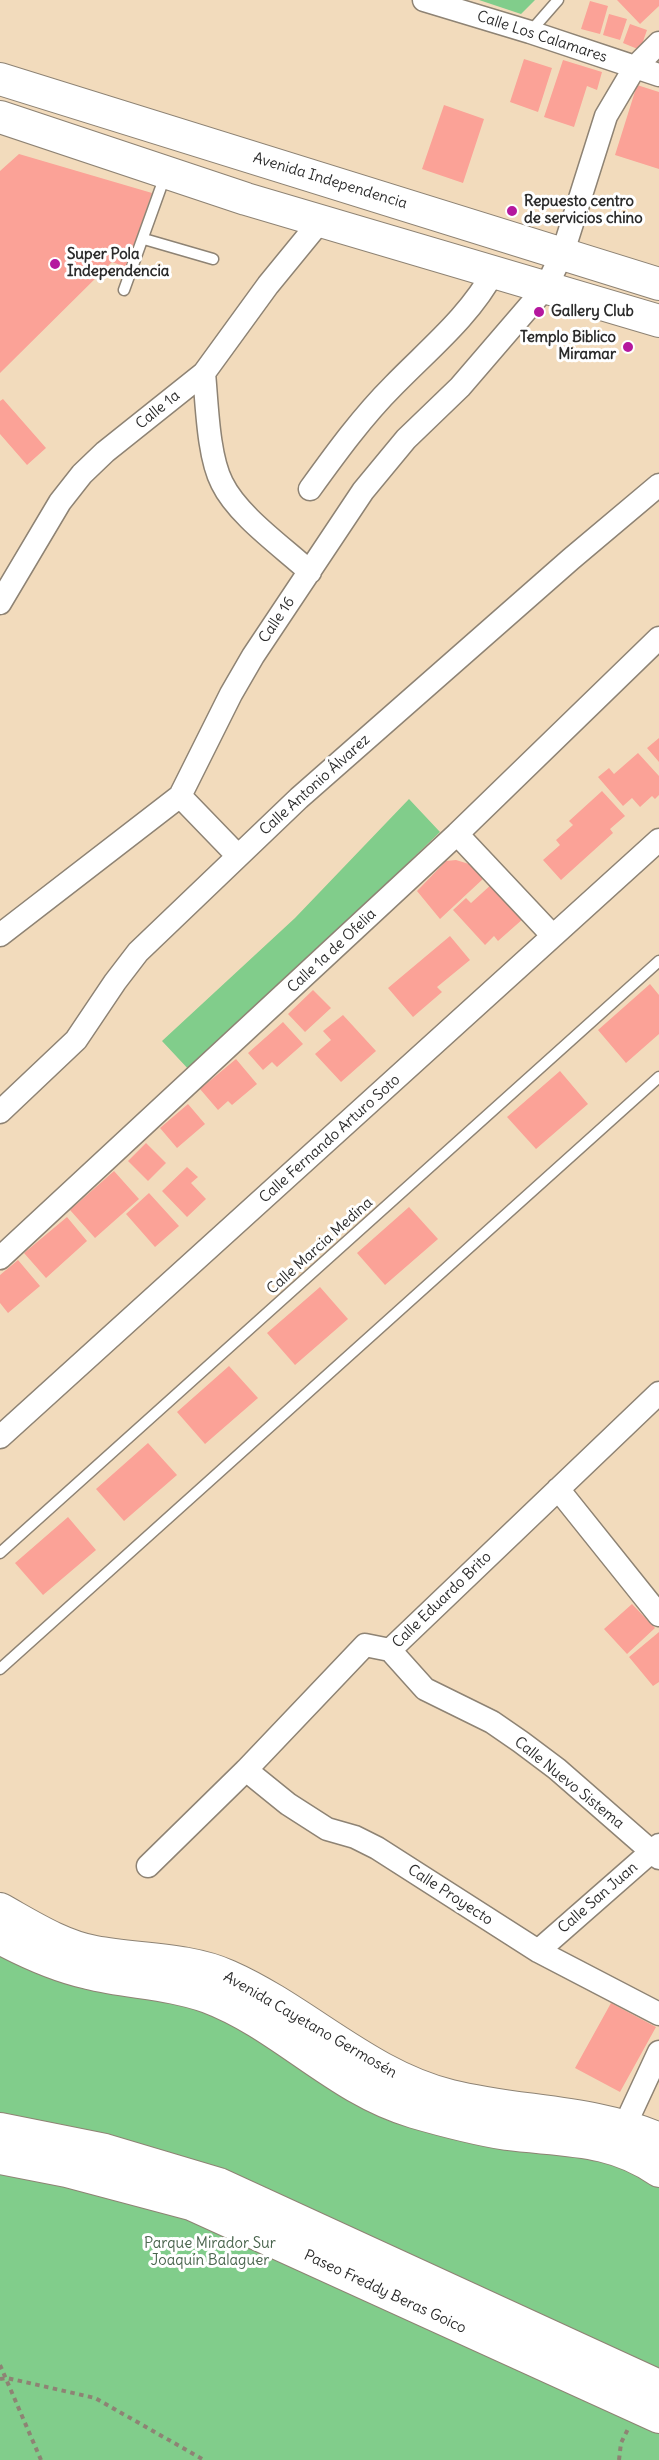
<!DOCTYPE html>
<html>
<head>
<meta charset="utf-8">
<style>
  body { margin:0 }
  canvas { display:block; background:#f2dbbc }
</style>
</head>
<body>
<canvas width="659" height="2460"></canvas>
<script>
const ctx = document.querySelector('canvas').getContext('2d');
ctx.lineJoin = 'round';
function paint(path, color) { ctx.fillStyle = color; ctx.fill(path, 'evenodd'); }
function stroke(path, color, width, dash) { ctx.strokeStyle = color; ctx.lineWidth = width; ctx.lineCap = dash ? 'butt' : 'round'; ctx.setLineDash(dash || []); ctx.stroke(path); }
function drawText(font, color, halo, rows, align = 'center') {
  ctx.font = font + ' Delius,sans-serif'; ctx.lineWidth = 6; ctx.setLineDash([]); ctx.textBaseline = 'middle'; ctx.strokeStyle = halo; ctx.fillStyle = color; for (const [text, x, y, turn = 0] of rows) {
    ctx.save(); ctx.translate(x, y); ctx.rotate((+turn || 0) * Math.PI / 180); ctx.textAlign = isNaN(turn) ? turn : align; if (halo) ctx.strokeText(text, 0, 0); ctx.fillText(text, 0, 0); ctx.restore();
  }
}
paint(new Path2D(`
  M479 0H535L521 14Z
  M409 799 440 832 191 1072 162 1041 295 918Z
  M0 1949 158 1995 659 2183V2460H0Z`), '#81cd8b');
paint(new Path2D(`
  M617 0H659V6L640 24Z
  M590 1 608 6 600 34 581 29Z
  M609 14 627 19 620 40 603 35Z
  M630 24 647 30 640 50 623 43Z
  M524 59 552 68 538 112 510 102Z
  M563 60 602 72 597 90 587 86 574 127 544 117Z
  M637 85 659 92V169L615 155Z
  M444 105 484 119 463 183 422 169Z
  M19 154 152 193 126 267 112 262 0 373V171Z
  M3 399 46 448 27 465 0 434V401Z
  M659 738V762L647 748Z
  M638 753 659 776V795L655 799 652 796 640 807 632 798 623 806 598 777 609 768 614 774Z
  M602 791 625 816 610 829 613 833 561 880 543 860 560 845 556 840 573 825 569 821Z
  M456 860 469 864 484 878 440 919 417 891 446 861Z
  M493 883 524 918 498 941 494 936 485 945 453 910 466 898 471 903Z
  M450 936 470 960 437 987 442 992 413 1017 388 988Z
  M650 984 659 995V1034L626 1063 598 1030Z
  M313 990 331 1008 305 1032 288 1014Z
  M343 1015 376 1051 341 1082 315 1054 331 1040 323 1031Z
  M283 1022 303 1044 277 1067 272 1062 263 1070 248 1053Z
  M236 1059 257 1084 232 1105 228 1101 218 1110 200 1089Z
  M560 1071 588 1104 536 1149 507 1117Z
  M188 1104 205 1124 177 1148 160 1128Z
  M146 1143 166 1163 148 1181 128 1161Z
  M187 1167 198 1177 191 1183 206 1199 187 1217 162 1191Z
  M114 1171 139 1199 95 1238 70 1210Z
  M149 1193 179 1226 155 1247 126 1214Z
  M409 1207 438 1239 385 1285 357 1253Z
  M67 1217 87 1241 46 1278 24 1253Z
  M18 1260 40 1286 8 1313 0 1303V1275Z
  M320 1287 348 1319 295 1365 267 1333Z
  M229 1366 258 1398 205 1444 177 1412Z
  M148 1443 177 1475 124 1521 96 1489Z
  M68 1517 96 1550 43 1595 15 1563Z
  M632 1604 655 1628 627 1654 604 1629Z
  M659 1632V1682L653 1686 629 1657Z
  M611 2003 656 2027 620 2092 575 2068Z`), '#fba297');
const lane = new Path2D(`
  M530 32 558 0
  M144 239 213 259
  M124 290 165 176
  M0 1553 659 961
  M0 1669 659 1077`);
const street = new Path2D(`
  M424 0 530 32 659 75
  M204 373C207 404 208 456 222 483 238 516 283 547 310 572
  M310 489C336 453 362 417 394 385 429 349 470 316 494 271
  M0 603 60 502 82 474 105 452 204 373 268 285 322 219
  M180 796 238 856
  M457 834 553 936
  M0 935 180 796 231 694 253 656 363 491 406 439 460 387 546 287 563 252 606 116 635 67 659 43
  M0 1112 76 1040 115 982 138 952 299 798 571 559 659 485
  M0 1258 457 834 659 638
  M0 1437 659 840
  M558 1489 659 1615
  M390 1650 659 1393
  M390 1650 425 1689 492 1722 521 1742 557 1769 659 1858
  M246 1770 288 1804 327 1829 355 1837 377 1848 538 1951 659 2014
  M148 1866 246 1770 365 1645 390 1650
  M538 1951 659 1845
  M625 2125 659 2052`);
const secondary = new Path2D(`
  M0 79 659 284
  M0 117 246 199 659 321
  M0 1909C29 1925 61 1946 95 1952 138 1960 188 1958 228 1976 305 2010 368 2076 451 2096 519 2113 595 2110 659 2139
  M0 1938C28 1953 57 1966 88 1973 128 1983 170 1983 208 1997 282 2025 337 2090 414 2112 445 2121 476 2129 507 2134 562 2141 611 2137 659 2171
  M0 2129 105 2150 219 2184 659 2386
  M0 2158 67 2171 191 2204 659 2417`);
stroke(lane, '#8e8374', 13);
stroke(street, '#8e8374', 25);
stroke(secondary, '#8e8374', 34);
stroke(new Path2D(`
  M0 2365 41 2460
  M0 2379 7 2378 95 2398 204 2460
  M619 2460 621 2443 628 2429`), '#8e8374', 4, [4.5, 4.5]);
stroke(lane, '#fff', 10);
stroke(street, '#fff', 22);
stroke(secondary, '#fff', 32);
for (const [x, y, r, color] of [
  [512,211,6,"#b5179e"],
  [55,264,6,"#b5179e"],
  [539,312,6,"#b5179e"],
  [628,347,6,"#b5179e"]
]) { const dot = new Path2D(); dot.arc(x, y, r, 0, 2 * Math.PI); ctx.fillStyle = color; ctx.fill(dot); stroke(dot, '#fff', 2); }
drawText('15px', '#2b2b2b', '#fff', [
  ["Calle Los Calamares",542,37,18],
  ["Avenida Independencia",330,181,17],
  ["Calle 1a",158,410,-39],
  ["Calle 16",277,620,-56],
  ["Calle Antonio Álvarez",315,785,-42],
  ["Calle 1a de Ofelia",332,951,-43],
  ["Calle Fernando Arturo Soto",330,1139,-42],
  ["Calle Marcia Medina",320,1246,-42],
  ["Calle Eduardo Brito",442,1600,-44],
  ["Calle Nuevo Sistema",569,1783,39],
  ["Calle Proyecto",450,1895,33],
  ["Calle San Juan",598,1898,-41],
  ["Avenida Cayetano Germosén",310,2025,30],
  ["Paseo Freddy Beras Goico",385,2292,25]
]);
drawText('bold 15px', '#2b2b2b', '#fff', [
  ["Repuesto centro",524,202],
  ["de servicios chino",524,219],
  ["Super Pola",67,255],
  ["Independencia",67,272],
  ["Gallery Club",551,312],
  ["Templo Biblico",616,338,"right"],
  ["Miramar",616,355,"right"]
], 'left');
drawText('15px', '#49644d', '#fff', [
  ["Parque Mirador Sur",210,2244],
  ["Joaquín Balaguer",210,2261]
]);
</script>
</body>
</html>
